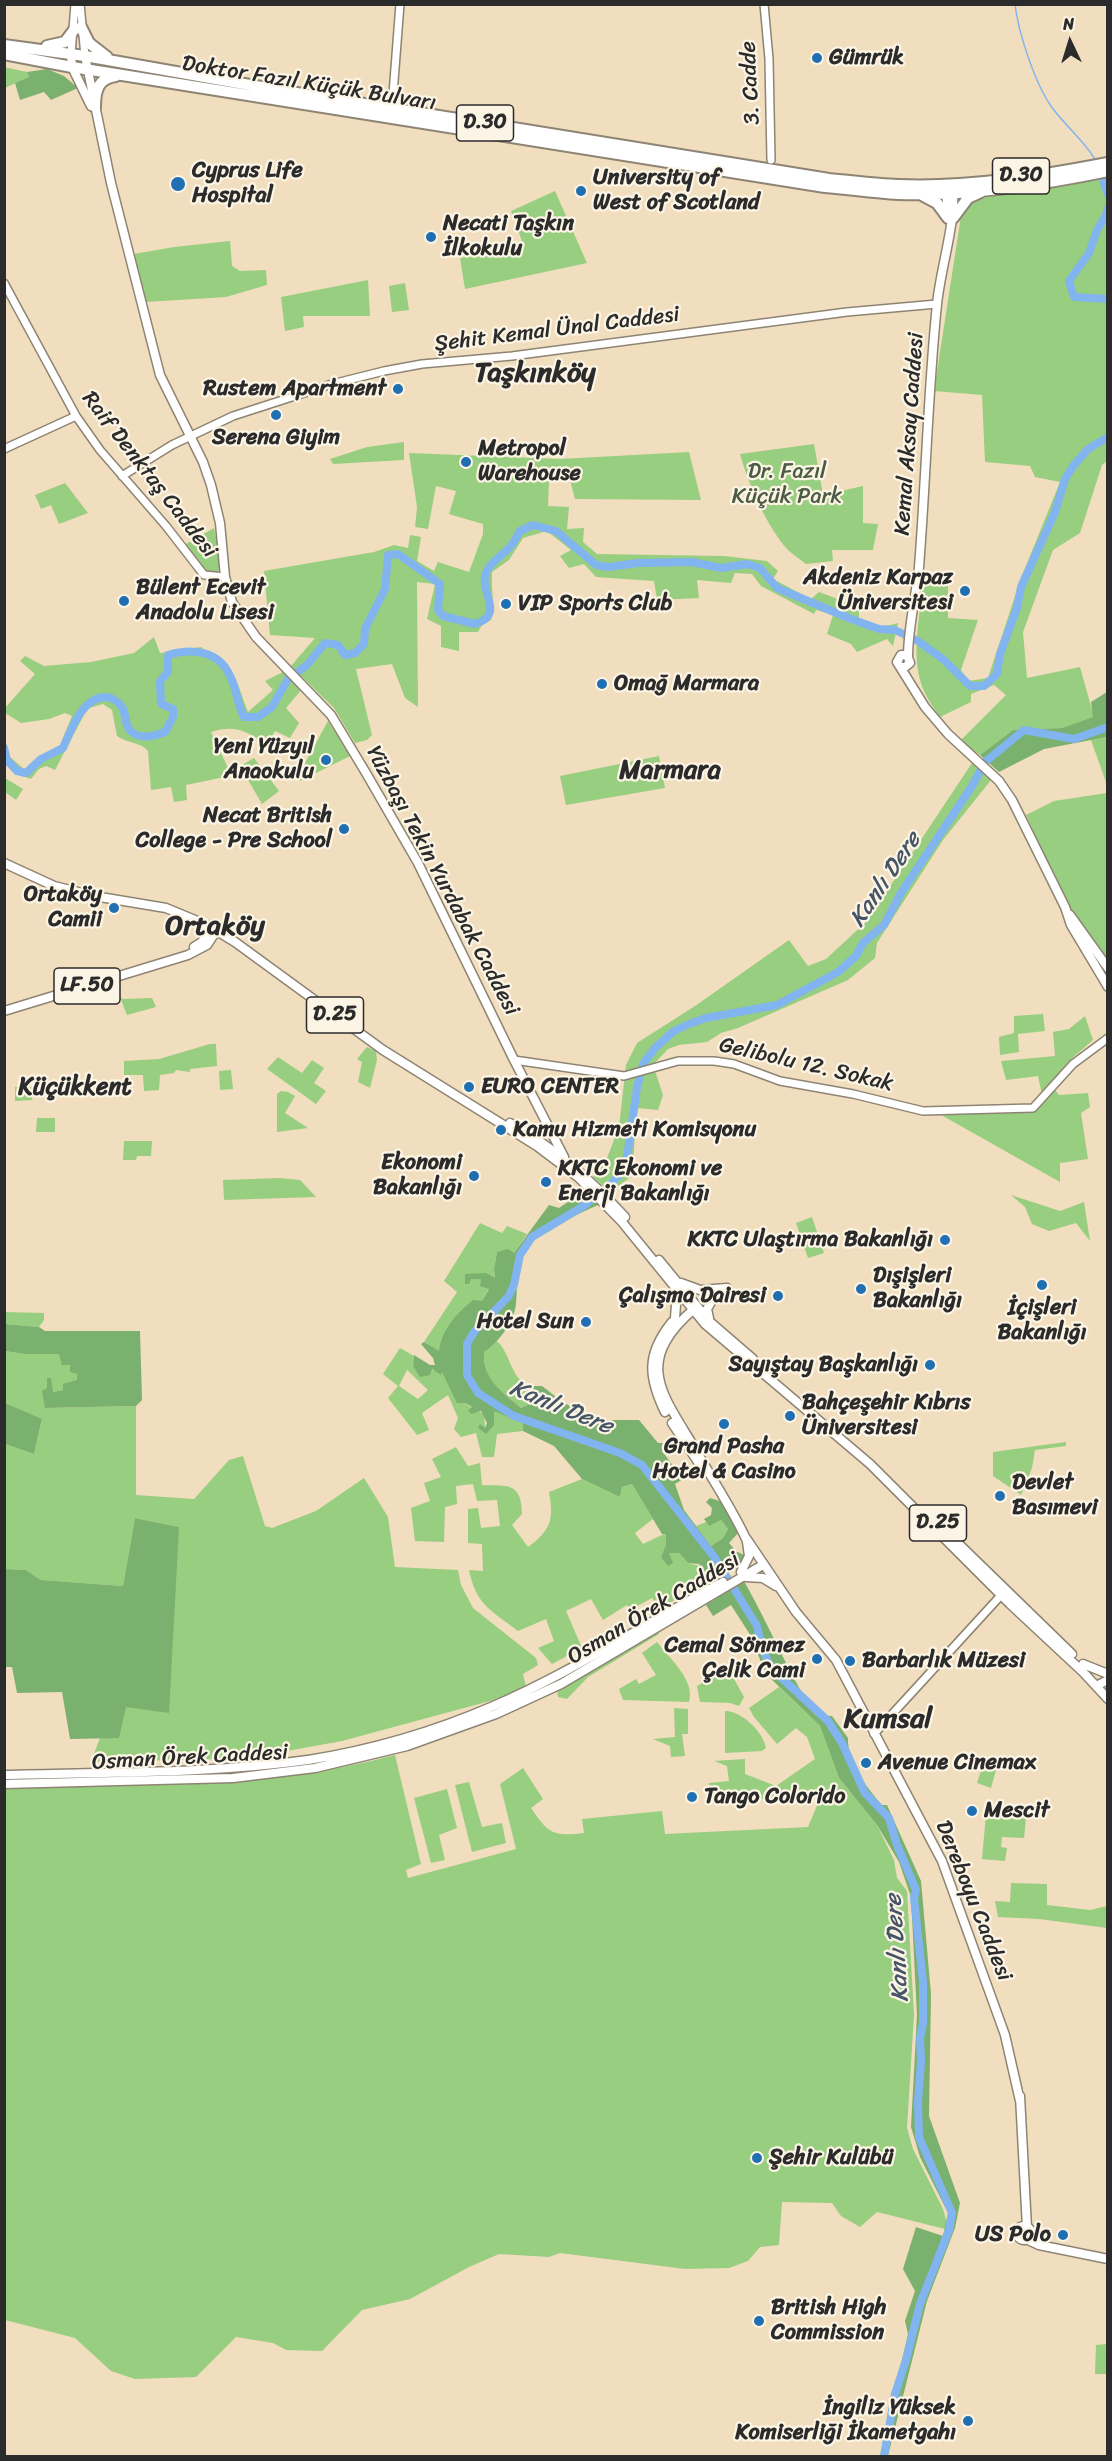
<!DOCTYPE html>
<html>
<head>
<meta charset="utf-8">
<style>
  body { margin:0 }
  #map { position:relative; width:1112px; height:2461px; overflow:hidden; background:#f1debe; font-family:Sriracha,sans-serif }
  canvas { display:block }
  .frame { position:absolute; inset:0; border:6px solid #2b2b2b; pointer-events:none }
  .north { position:absolute; left:1040px; top:12px; width:60px; height:60px; -webkit-text-stroke:4px #fcf5e5; paint-order:stroke; rotate:356deg; font-size:16px; font-weight:700; line-height:24px; text-align:center; color:#2b2b2b }
  .north::after { content:''; display:block; margin:auto; width:21px; height:27px; background:#2b2b2b; clip-path:polygon(50% 0,100% 100%,50% 72%,0 100%) }
</style>
</head>
<body>
<div id="map">
<canvas width="1112" height="2461"></canvas>
<div class="frame"></div>
<div class="north">N</div>
</div>
<script>
const ctx = document.querySelector('canvas').getContext('2d');
ctx.lineJoin = 'round';
function paint(path, color) { ctx.fillStyle = color; ctx.fill(path, 'evenodd'); }
function stroke(path, color, width, dash) { ctx.strokeStyle = color; ctx.lineWidth = width; ctx.lineCap = dash ? 'butt' : 'round'; ctx.setLineDash(dash || []); ctx.stroke(path); }
function drawText(font, color, halo, rows, align = 'center') {
  ctx.font = font + ' Sriracha,sans-serif'; ctx.lineWidth = 4.5; ctx.setLineDash([]); ctx.textBaseline = 'middle'; ctx.strokeStyle = halo; ctx.fillStyle = color; for (const [text, x, y, turn = 0] of rows) {
    ctx.save(); ctx.translate(x, y); ctx.rotate((+turn || 0) * Math.PI / 180); ctx.textAlign = isNaN(turn) ? turn : align; if (halo) ctx.strokeText(text, 0, 0); ctx.fillText(text, 0, 0); ctx.restore();
  }
}
paint(new Path2D(`
  M4 67 27 72 29 77 5 88Z
  M1107 177V461L1102 465 1080 533 1053 550 1023 632 1027 678 1080 667 1094 717 1062 728 1013 730 980 755 960 741 1006 695 994 685 971 694V702L940 717C935 709 929 702 925 693 909 661 920 618 923 583L948 585V618L978 620 961 670 968 681 988 678 1021 578 1060 482 1035 477 1030 466 985 462 982 395 934 391 961 216 971 202 987 197Z
  M555 191 587 263 465 289 460 258 523 244 511 211Z
  M230 241 232 266 240 271 266 270 267 285 226 297 146 302 134 254 174 247Z
  M368 280 370 316H303L304 327 285 331 281 297Z
  M405 283 409 310 392 312 389 286Z
  M404 442V460L333 464 330 459 367 447Z
  M814 444 823 495 863 486V523L878 524 873 550H832L833 561 806 564C800 559 793 555 788 550 767 527 748 483 740 454Z
  M689 452 701 500 575 499 570 480 549 482 548 506 569 507 567 529 584 528 583 542 597 554 724 556 767 561 778 571 773 579 811 599 819 592 859 607V619L882 627 898 623 893 646 887 639 857 652 851 644 827 634 833 615 816 610 814 614 761 586 752 574 735 573 731 583 697 580 699 598 657 600 654 581 596 577 584 564 569 568 560 556 571 550 547 531 523 538 509 560 492 572C491 589 495 604 491 620L482 625 478 632H459V651L441 647V626L427 619 435 584 417 582 418 707 405 698 392 664 356 669 372 735 367 740 355 743 334 708 291 666 315 638 270 635 264 571 374 552 394 545 408 548 410 535 421 537 417 561 434 571 438 562 469 572 483 534V524L449 514 456 491 436 486 428 529 415 527 417 507 409 453 560 459Z
  M65 483 88 513 59 524 51 505 41 509 35 495Z
  M214 528 222 566 216 574 205 572 186 544Z
  M154 637 160 653 201 647C216 658 231 666 238 685 242 694 244 703 248 712L273 690 265 681 283 672 302 689 286 708 299 723 290 738 275 731 267 745C247 731 235 724 211 732L230 772 254 758 279 791 262 804 244 773 186 785 187 800 174 802 171 787 151 790 148 751C141 742 126 743 117 736L112 710 103 704 89 708 84 715 55 770 46 766 39 769 31 779 19 775 5 762 4 737 10 757 24 769 30 768 39 757 60 745 72 716 65 713 49 719 21 723 5 713V708L35 674 20 661 25 656 44 666 91 662 134 653Z
  M328 721 350 756 300 781 298 776Z
  M1107 737V785L1091 740Z
  M659 756 665 788 566 805 560 776Z
  M972 763 991 780 943 840 877 943 875 958 848 980 738 1028 721 1033 707 1042 679 1045 668 1049 653 1065 663 1095 658 1110 637 1108 632 1176 610 1192 593 1177 607 1158 619 1127 626 1065 637 1043 695 1006 789 940 808 966 826 959 867 921Z
  M5 778 23 789 16 800 5 792Z
  M1107 793V958H1101L1068 907 1026 815 1054 801Z
  M98 989 123 999 152 998 156 1007 127 1015 121 1000 114 999 100 1004V994L90 995 89 992Z
  M1043 1014 1045 1031 1018 1034 1019 1052 1000 1055 999 1037 1014 1033V1016Z
  M1085 1016 1093 1040 1071 1059 1042 1095 1038 1076 1006 1080 1001 1061 1055 1056 1053 1032 1069 1029Z
  M210 1044H216L217 1066 190 1069V1072L176 1070 174 1073 160 1075 159 1090 144 1091 143 1075H124V1061L159 1059Z
  M367 1047 376 1051 377 1060 370 1088 358 1082 362 1062 357 1059Z
  M278 1057 302 1073 312 1060 324 1068 314 1083 326 1091 316 1104 267 1069Z
  M231 1070 233 1089 220 1090 219 1071Z
  M15 1087H32V1100L15 1101Z
  M1055 1090 1059 1095 1088 1093 1090 1107 1081 1113 1088 1159 1060 1163V1182L943 1116 944 1113 1035 1111Z
  M281 1091 288 1092 295 1096 285 1113 308 1128 277 1132V1094Z
  M37 1118H55V1132H36Z
  M124 1141H152L151 1156H137L136 1160H123Z
  M280 1178 300 1180 316 1197 224 1200 223 1180Z
  M1011 1195 1060 1211 1084 1202 1090 1241 1076 1223 1049 1231 1032 1224 1025 1207Z
  M812 1217 824 1253 808 1258 796 1223Z
  M480 1223 502 1233 507 1226 527 1234 514 1253 497 1252 494 1269 495 1279 471 1278 481 1279 489 1288 482 1301 439 1352 424 1342 457 1292 444 1281Z
  M5 1312 44 1313V1320L39 1327 5 1324Z
  M497 1341C511 1354 510 1378 529 1386L534 1402 521 1408C502 1392 482 1378 484 1352Z
  M400 1348 414 1356 413 1366 442 1372C449 1381 457 1397 466 1404 484 1417 485 1407 485 1433L494 1410 523 1423V1431L497 1434 494 1457H482L476 1433 461 1437 454 1429 458 1418 448 1395 422 1413 429 1430 417 1435 388 1398 398 1386 383 1374ZM407 1370 428 1390 418 1399 399 1386Z
  M5 1351 24 1354H59L77 1374 78 1380 64 1390 52 1392 47 1388 45 1408 136 1406V1495L194 1499 229 1460 243 1456 265 1526 272 1528 316 1511 364 1478 388 1517 395 1567 458 1570 461 1585 473 1608 536 1658 538 1665 523 1674 526 1687 490 1701 342 1741 287 1751 222 1759 91 1762 179 1527 135 1518 123 1586 41 1580 26 1570 5 1569V1444L34 1454 42 1420 5 1403Z
  M1066 1442V1446L1035 1450 1032 1468 1021 1495 993 1476V1452Z
  M456 1447 468 1466 480 1463 482 1485C509 1486 521 1482 522 1514L512 1525 528 1547C551 1530 554 1520 549 1492L582 1479 620 1497 622 1487 632 1484 653 1519 635 1533 643 1544 666 1533V1544L661 1557 668 1553H679L688 1563 719 1571 722 1576 709 1581 703 1577 677 1591 680 1597 659 1609 652 1598 630 1610 627 1605 603 1620 591 1599 566 1611 582 1648 552 1664 538 1648 554 1641 546 1619 518 1631C492 1611 476 1605 469 1570L483 1571 482 1544 468 1543V1509L478 1508 481 1528 500 1526 497 1500 477 1501 473 1484 456 1486 457 1504 445 1507 444 1542 415 1541 411 1508 430 1501 424 1483 441 1477 432 1459Z
  M721 1520 728 1529 723 1538 711 1546 696 1526 706 1522 709 1525Z
  M657 1631 659 1634 588 1677 567 1699 558 1697 557 1689Z
  M657 1642C669 1658 696 1681 689 1702L623 1700 619 1689 636 1679 639 1684 656 1675 642 1653Z
  M728 1668 744 1697 739 1706 730 1703 700 1702 697 1686Z
  M779 1687 820 1726 839 1778 877 1825 894 1860 897 1878 907 1891 914 2015 907 2128 913 2149 943 2209 949 2230 877 2212 860 2227 841 2216 832 2203 782 2202 779 2245 760 2247 748 2261 729 2268 685 2269 560 2253 549 2257 499 2254 469 2267 410 2299 362 2310 322 2351 286 2350 273 2343 236 2337 196 2377 135 2379 111 2371 75 2338 5 2320 4 1788C135 1785 268 1789 395 1755L421 1864 406 1870 408 1878 516 1849 500 1784 523 1768 543 1799 531 1808C548 1833 553 1837 584 1833L582 1819 662 1811 665 1834 808 1827 823 1791 819 1788 811 1796 711 1802 709 1783 729 1781 727 1766 714 1761 745 1759V1774L776 1786 815 1759 807 1737 796 1728 777 1744 754 1717 749 1708Z
  M674 1708 688 1709V1734H682L685 1756 671 1757 670 1746 653 1739 675 1737Z
  M725 1711C741 1710 764 1733 766 1748L762 1751 725 1753Z
  M985 1759 996 1770 991 1788 977 1783Z
  M469 1782 482 1827 502 1823 506 1843 472 1852 455 1785Z
  M447 1789 457 1828 439 1835 445 1860 431 1863 414 1798Z
  M986 1814 1026 1818 1024 1838 1002 1837 1001 1847 1007 1848 1005 1861 982 1859Z
  M1011 1883 1047 1884V1905L1090 1910 1107 1906V1928L1039 1919 998 1917 995 1901 1010 1902Z
  M1107 2344V2374H1095L1096 2345Z`), '#98ce7f');
paint(new Path2D(`
  M47 69 64 76 78 88 51 100 44 92 20 100 15 83 29 77 27 72Z
  M1107 692V737L1044 749 999 772 980 755 1013 730 1062 728 1093 717 1091 702Z
  M584 1191 598 1205C573 1217 534 1230 522 1256 515 1271 518 1288 516 1303 515 1321 499 1342 484 1352 482 1378 502 1392 521 1408L534 1402 529 1386H542L564 1403 585 1413 587 1420H639L658 1443H667L669 1445 662 1451 683 1479 675 1484 684 1510 711 1546 723 1538 728 1529 721 1520 709 1526 704 1519 711 1515 712 1508 706 1502 710 1498 723 1502 739 1532 729 1543 736 1551 746 1556 741 1566 722 1576 719 1571 712 1576 707 1575 699 1564 688 1563 679 1553H669L673 1563 668 1566 661 1557 666 1544V1534H662L632 1484 622 1487 620 1497 582 1479 554 1446 523 1431V1423L494 1411V1425L486 1434 478 1428 480 1424 485 1428 487 1423 481 1411 471 1414 468 1410 472 1407 465 1403H457L442 1372 441 1375 432 1369 430 1375 420 1377 413 1366 414 1355 430 1365H435L433 1358 421 1344 424 1342 439 1351C442 1329 456 1314 473 1300L482 1301 489 1289 480 1286 481 1279H471L469 1284H465V1274L486 1273 495 1278 494 1269 497 1252 508 1249 514 1253 549 1205 559 1208Z
  M5 1324 39 1327 45 1331H140L142 1400 136 1406 45 1408 42 1391 47 1388V1378H51L53 1392 63 1390V1384L77 1380V1374L70 1372V1365H62L59 1354H24L5 1351Z
  M5 1403 42 1419 34 1454 5 1444Z
  M135 1518 179 1527 169 1713 126 1707 119 1738 70 1739 62 1692 17 1693 12 1667H5V1569L26 1570 41 1580 123 1586Z
  M744 1581C769 1625 788 1672 815 1715L832 1716 848 1738C847 1762 867 1788 882 1805H887L921 1881 931 1994 929 2116 960 2203 955 2228 927 2301 888 2456H880L908 2334 905 2321 915 2291 903 2269 916 2227 943 2236 948 2213 920 2157 911 2127 917 2015 911 1897 899 1862 877 1825 839 1778 820 1726 766 1674 749 1633 731 1605 713 1616 706 1605Z`), '#7ab16e');
stroke(new Path2D(`
  M1015 4C1018 32 1035 83 1051 106 1064 125 1085 141 1096 161`), '#82b4ef', 1.5);
stroke(new Path2D(`
  M1103 181 1108 195
  M1108 208 1105 217 1097 230 1089 253 1069 281 1074 297 1108 299
  M4 748 7 760 17 771 26 773 41 759 63 748C71 730 82 696 107 697 112 698 119 702 122 707 127 716 124 727 133 733 142 739 155 736 165 732L173 717V709L161 704 160 681 168 672V655C191 648 219 650 230 676 237 689 237 704 244 717H258L272 707 288 679 307 665 325 643 338 645 345 655 355 653 364 644 365 629 385 589 388 555 398 554 440 584 438 610 443 616 475 624C505 615 481 594 485 576 488 562 505 555 513 543 516 539 517 535 520 531L533 525 556 531 596 565 608 567 638 563 692 562 721 568 747 564 760 568 777 588 851 619 879 629 895 630 918 641 944 660 970 686H984L997 674 1000 654 1017 608 1021 587 1055 512 1065 479 1074 465 1088 449 1108 437
  M884 2456 895 2394 906 2360 920 2304 949 2230 952 2213 919 2137 918 2102 921 2061 920 2038 923 2024V1982L914 1898 916 1890 897 1845 889 1818 865 1793 842 1743 828 1721 772 1669 762 1649 757 1626 715 1558 642 1465 620 1453 514 1416 478 1393 467 1375V1344L474 1332 508 1297 514 1285 520 1255 532 1237 582 1207 609 1186 622 1172 627 1157 637 1088 643 1064 655 1048 674 1031 689 1024 706 1018 777 1005 838 972 856 956 863 943 884 925 901 893 972 786 985 762 1024 730 1074 739 1108 727`), '#82b4ef', 8);
const minor = new Path2D(`
  M80 4 85 56
  M764 4 769 59 771 160
  M71 54 75 4
  M399 109 393 94 400 4
  M4 283 76 416 100 450 166 526 204 575 225 577
  M4 449 76 416
  M122 476 172 445 233 416 332 384 384 371 422 364 512 356 847 312 937 304
  M514 1060 624 1076 678 1061H714L734 1064 780 1081 853 1094 923 1111 1033 1108 1073 1064 1108 1038
  M874 1734 1004 1592`);
const major = new Path2D(`
  M71 54 72 67 91 106
  M85 56 111 183 160 375 203 462 211 485 220 523 225 577 232 602 256 637 331 715 366 773 418 863 514 1060 564 1157
  M946 189 948 218
  M908 657C908 627 916 597 919 567 926 479 928 391 937 304 941 266 956 223 953 187
  M901 667H905L910 663 907 655H901L897 662 925 707 948 734 999 781 1012 800 1065 907 1071 925 1108 987
  M4 863 54 886 94 896 166 908 207 925 235 942 383 1050 537 1146 578 1177 622 1222 705 1324 870 1464 1010 1604 1083 1672 1108 1699
  M1070 915 1108 968
  M194 947 202 942 212 925
  M4 1011 188 955 207 945 218 928
  M510 1123C555 1148 590 1179 625 1217
  M659 1260 709 1321 753 1359
  M681 1283 700 1290 727 1288
  M695 1308C631 1363 663 1394 697 1452 713 1481 733 1510 747 1541
  M675 1318 677 1292
  M709 1318 707 1309 714 1297
  M665 1412C648 1377 646 1354 672 1322
  M672 1423 698 1462
  M929 1515 1072 1654
  M746 1538 796 1612 836 1660 942 1861 1005 2035 1020 2101
  M741 1572 749 1556 747 1542
  M746 1577 763 1578 776 1586
  M1083 1664 1108 1674
  M1096 1686 1108 1680
  M4 1775C105 1772 208 1774 308 1760 371 1750 433 1732 491 1707 572 1673 645 1623 723 1582
  M4 1784 233 1778 315 1768 407 1746 496 1714 561 1684 761 1566
  M1020 2096 1027 2228
  M1017 2233a7 7 0 1 1 14 0a7 7 0 1 1-14 0Z
  M1026 2239 1039 2245 1108 2259`);
const highway = new Path2D(`
  M81 27 89 43 107 57
  M4 45 85 56 284 91 829 179C852 181 875 184 898 185 967 188 1040 176 1108 163
  M47 46 65 42 74 30
  M4 54 72 67 825 187C850 189 874 193 898 194 966 196 1041 185 1108 171
  M95 107C95 91 98 78 116 76
  M922 195 937 203 948 218
  M953 218 968 198 981 192`);
stroke(minor, '#8e8474', 10);
stroke(major, '#8e8474', 11);
stroke(highway, '#8e8474', 14);
stroke(minor, '#fff', 7);
stroke(major, '#fff', 8);
stroke(highway, '#fff', 10);
for (const [x, y, r, color] of [
  [817,58,6,"#1f6fb2"],
  [178,184,8,"#1f6fb2"],
  [581,191,6,"#1f6fb2"],
  [431,237,6,"#1f6fb2"],
  [398,389,6,"#1f6fb2"],
  [276,415,6,"#1f6fb2"],
  [466,462,6,"#1f6fb2"],
  [965,591,6,"#1f6fb2"],
  [124,601,6,"#1f6fb2"],
  [506,604,6,"#1f6fb2"],
  [602,684,6,"#1f6fb2"],
  [326,760,6,"#1f6fb2"],
  [344,829,6,"#1f6fb2"],
  [114,908,6,"#1f6fb2"],
  [469,1087,6,"#1f6fb2"],
  [501,1130,6,"#1f6fb2"],
  [474,1176,6,"#1f6fb2"],
  [546,1182,6,"#1f6fb2"],
  [945,1240,6,"#1f6fb2"],
  [1042,1285,6,"#1f6fb2"],
  [861,1289,6,"#1f6fb2"],
  [778,1296,6,"#1f6fb2"],
  [586,1322,6,"#1f6fb2"],
  [930,1365,6,"#1f6fb2"],
  [790,1416,6,"#1f6fb2"],
  [724,1424,6,"#1f6fb2"],
  [1000,1496,6,"#1f6fb2"],
  [817,1659,6,"#1f6fb2"],
  [850,1661,6,"#1f6fb2"],
  [866,1763,6,"#1f6fb2"],
  [692,1797,6,"#1f6fb2"],
  [972,1811,6,"#1f6fb2"],
  [757,2158,6,"#1f6fb2"],
  [1063,2235,6,"#1f6fb2"],
  [759,2321,6,"#1f6fb2"],
  [968,2421,6,"#1f6fb2"]
]) { const dot = new Path2D(); dot.arc(x, y, r, 0, 2 * Math.PI); ctx.fillStyle = color; ctx.fill(dot); stroke(dot, '#fcf5e5', 2); }
for (const [x, y, w] of [
  [485,123,57],
  [1021,176,57],
  [87,986,66],
  [335,1015,57],
  [938,1523,57]
]) { const box = new Path2D(); box.roundRect(x - w / 2, y - 18, w, 36, 4.5); ctx.fillStyle = '#fcf5e5'; ctx.fill(box); stroke(box, '#2b2b2b', 1.5); }
drawText('bold 21px', '#2b2b2b', null, [
  ["D.30",485,123],
  ["D.30",1021,176],
  ["LF.50",87,986],
  ["D.25",335,1015],
  ["D.25",938,1523]
]);
drawText('bold 22px', '#2b2b2b', '#fcf5e5', [
  ["Gümrük",829,58],
  ["Cyprus Life",192,171],
  ["Hospital",192,196],
  ["University of",593,178],
  ["West of Scotland",593,203],
  ["Necati Taşkın",443,224],
  ["İlkokulu",443,249],
  ["Rustem Apartment",386,389,"right"],
  ["Serena Giyim",276,438,"center"],
  ["Metropol",478,449],
  ["Warehouse",478,474],
  ["Akdeniz Karpaz",953,578,"right"],
  ["Üniversitesi",953,603,"right"],
  ["Bülent Ecevit",136,588],
  ["Anadolu Lisesi",136,613],
  ["VIP Sports Club",518,604],
  ["Omağ Marmara",614,684],
  ["Yeni Yüzyıl",314,747,"right"],
  ["Anaokulu",314,772,"right"],
  ["Necat British",332,816,"right"],
  ["College - Pre School",332,841,"right"],
  ["Ortaköy",102,895,"right"],
  ["Camii",102,920,"right"],
  ["EURO CENTER",481,1087],
  ["Kamu Hizmeti Komisyonu",513,1130],
  ["Ekonomi",462,1163,"right"],
  ["Bakanlığı",462,1188,"right"],
  ["KKTC Ekonomi ve",558,1169],
  ["Enerji Bakanlığı",558,1194],
  ["KKTC Ulaştırma Bakanlığı",933,1240,"right"],
  ["Dışişleri",873,1276],
  ["Bakanlığı",873,1301],
  ["Çalışma Dairesi",766,1296,"right"],
  ["İçişleri",1042,1308,"center"],
  ["Bakanlığı",1042,1333,"center"],
  ["Hotel Sun",574,1322,"right"],
  ["Sayıştay Başkanlığı",918,1365,"right"],
  ["Bahçeşehir Kıbrıs",802,1403],
  ["Üniversitesi",802,1428],
  ["Grand Pasha",724,1447,"center"],
  ["Hotel & Casino",724,1472,"center"],
  ["Devlet",1012,1483],
  ["Basımevi",1012,1508],
  ["Cemal Sönmez",805,1646,"right"],
  ["Çelik Cami",805,1671,"right"],
  ["Barbarlık Müzesi",862,1661],
  ["Avenue Cinemax",878,1763],
  ["Tango Colorido",704,1797],
  ["Mescit",984,1811],
  ["Şehir Kulübü",769,2158],
  ["US Polo",1051,2235,"right"],
  ["British High",771,2308],
  ["Commission",771,2333],
  ["İngiliz Yüksek",956,2408,"right"],
  ["Komiserliği İkametgahı",956,2433,"right"]
], 'left');
drawText('22px', '#2b2b2b', '#fcf5e5', [
  ["3. Cadde",751,83,-93],
  ["Doktor Fazıl Küçük Bulvarı",309,84,9],
  ["Şehit Kemal Ünal Caddesi",557,330,-7],
  ["Kemal Aksay Caddesi",910,434,-86],
  ["Raif Denktaş Caddesi",149,475,52],
  ["Yüzbaşı Tekin Yurdabak Caddesi",442,881,62],
  ["Gelibolu 12. Sokak",806,1065,13],
  ["Osman Örek Caddesi",654,1609,-31],
  ["Osman Örek Caddesi",190,1758,-3],
  ["Dereboyu Caddesi",973,1901,68]
]);
drawText('22px', '#4c5c44', '#fcf5e5', [
  ["Dr. Fazıl",787,472],
  ["Küçük Park",787,497]
]);
drawText('italic 24px', '#455466', '#fcf5e5', [
  ["Kanlı Dere",886,880,-56],
  ["Kanlı Dere",561,1408,22],
  ["Kanlı Dere",898,1948,-94]
]);
drawText('bold 24px', '#2b2b2b', '#fcf5e5', [
  ["Küçükkent",75,1088]
]);
drawText('bold 26px', '#2b2b2b', '#fcf5e5', [
  ["Marmara",670,771]
]);
drawText('bold 28px', '#2b2b2b', '#fcf5e5', [
  ["Taşkınköy",535,374],
  ["Ortaköy",215,927],
  ["Kumsal",888,1720]
]);
</script>
</body>
</html>
